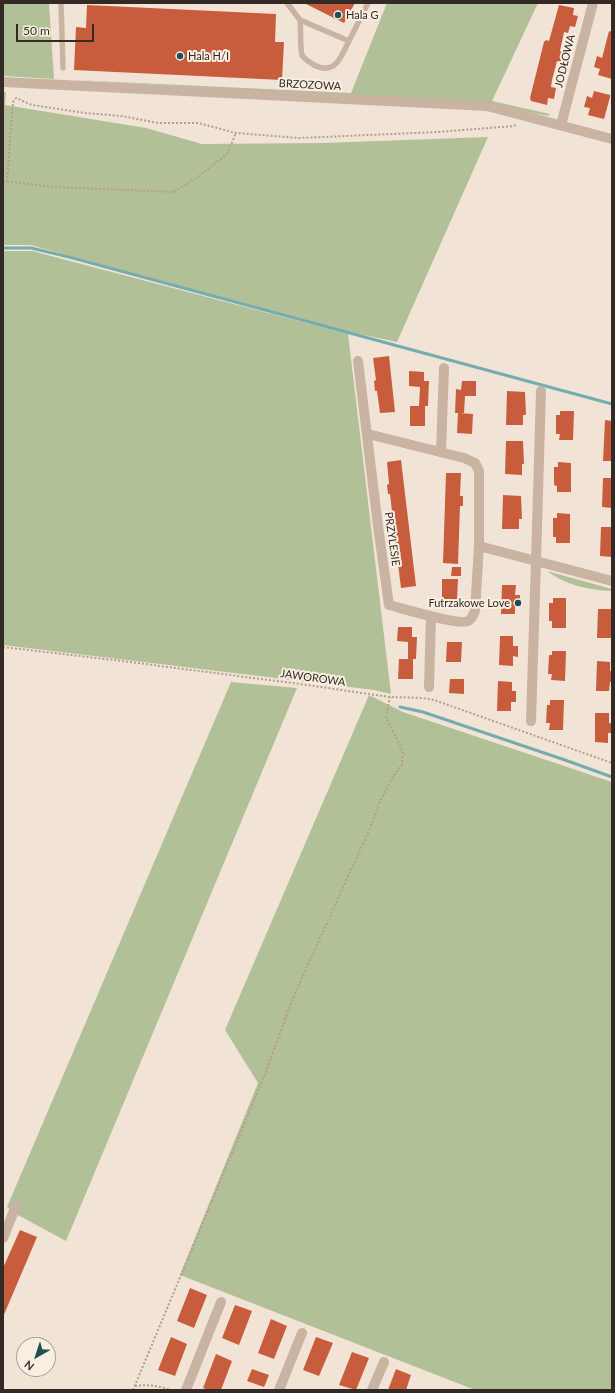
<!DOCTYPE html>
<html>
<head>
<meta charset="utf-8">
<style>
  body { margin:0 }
  #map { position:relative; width:615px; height:1393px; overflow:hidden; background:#f1e4d6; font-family:Lato,sans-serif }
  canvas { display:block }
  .frame { position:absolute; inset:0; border:4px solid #332925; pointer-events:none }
  .north { position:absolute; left:16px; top:1337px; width:40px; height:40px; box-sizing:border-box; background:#f9eee2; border:1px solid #aa9f96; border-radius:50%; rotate:219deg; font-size:11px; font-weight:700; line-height:16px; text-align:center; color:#332925 }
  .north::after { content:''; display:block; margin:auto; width:14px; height:18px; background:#1a5255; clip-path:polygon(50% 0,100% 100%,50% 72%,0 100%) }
  .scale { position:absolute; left:16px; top:24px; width:78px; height:18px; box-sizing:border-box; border:2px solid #332925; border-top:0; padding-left:5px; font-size:12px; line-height:14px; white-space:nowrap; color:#332925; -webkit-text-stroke:3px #f9eee2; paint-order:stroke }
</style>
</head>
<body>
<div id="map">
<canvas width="615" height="1393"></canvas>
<div class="frame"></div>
<div class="north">N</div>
<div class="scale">50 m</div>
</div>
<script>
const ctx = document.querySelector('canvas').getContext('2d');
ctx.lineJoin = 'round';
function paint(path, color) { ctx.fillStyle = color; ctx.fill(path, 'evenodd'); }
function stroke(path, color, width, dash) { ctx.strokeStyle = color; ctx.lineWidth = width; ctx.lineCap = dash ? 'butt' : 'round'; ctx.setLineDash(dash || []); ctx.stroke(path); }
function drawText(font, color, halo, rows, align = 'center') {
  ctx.font = font + ' Lato,sans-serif'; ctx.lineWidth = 4; ctx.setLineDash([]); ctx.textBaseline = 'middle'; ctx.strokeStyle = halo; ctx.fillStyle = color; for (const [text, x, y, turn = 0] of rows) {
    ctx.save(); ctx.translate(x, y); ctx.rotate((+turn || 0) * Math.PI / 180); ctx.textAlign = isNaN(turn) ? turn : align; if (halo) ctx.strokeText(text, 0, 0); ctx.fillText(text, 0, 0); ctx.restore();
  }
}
paint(new Path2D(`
  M3 3H49L54 79 351 93 387 3H538L492 101 550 114 548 116 489 104 3 76Z
  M3 92H6L5 105 146 128 202 144 323 143 488 137 397 342 345 331 30 245H3Z
  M3 251H32L348 334 391 694 374 690 3 645Z
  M547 571 612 589V591C589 590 565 585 547 571Z
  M231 682 297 688 66 1241 16 1214 7 1207Z
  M369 695 403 712 612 782V1388L611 1390H475L180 1275 258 1083 225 1030Z`), '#b2c097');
stroke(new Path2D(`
  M3 248H31L69 257 612 404
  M400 707 423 712 565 760 612 777`), '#75adae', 3);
paint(new Path2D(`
  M304 3H355L344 23Z
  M87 5 276 14 275 42H284L282 80 74 70 76 27 86 28Z
  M559 5 574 8 573 15 578 16 575 27 570 26 568 33 564 32 560 51 565 52 563 63 557 61 552 80 551 87 556 88 554 99 548 98 547 105 531 101 530 98 544 42 546 40 549 41Z
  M609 31 612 32V79L598 75 600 69 594 67 597 56 602 58Z
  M594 91 610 95V97L604 119 588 115 590 108 584 107 587 96 592 98Z
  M389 356 395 412 380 413 377 391H375L374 381 376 380 373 358Z
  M409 371 424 372V381H429L428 406H419L420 387 409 386Z
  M462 381H476V396H465L464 413H455L456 389 461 390Z
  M507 391 525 392 526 415H523V425H506Z
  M410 406H425V426H410Z
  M560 411H574L573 440H559L560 434H556V415H560Z
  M458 413 473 414 472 434 457 433Z
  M605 420 612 421V461H603Z
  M506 441H523L524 464H522V475L505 474Z
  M401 460 416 586 401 588 398 564H396L395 555H397L394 529H392L391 520H393L390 494H388L387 485 389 484 387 462Z
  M558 462 571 463V492H557V486L554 485V467H558Z
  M446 473H461L460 496H463V506H460L458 564 443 563Z
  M603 478H612V508L602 507Z
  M503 495 521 496 522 519H519V529H502Z
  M557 513 570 514V543H556V537H553V518H557Z
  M601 527H612V557L600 556Z
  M452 567H461V576H451Z
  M442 579H458L457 600 442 599Z
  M502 585H516L515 595H520V605H515V614H501Z
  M553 598H566V628H552V621H549V603H553Z
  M598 609H612L611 638H597Z
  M398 627H412V637H417L416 659H413V679H398L399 659H408V642L397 641Z
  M500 636H513V646H518V657L513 656V666L499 665Z
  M447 642H462L461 662H446Z
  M552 651H566L565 681 551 680 552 674H548L549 655H552Z
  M597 661 610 662V671H612V682H610L609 691H596Z
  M450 679H464V694L449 693Z
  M498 681 512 682V691H516V702H511V711H497Z
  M550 700H564L563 730H549L550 723H546L547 705H550Z
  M595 713H609V723H612V733H608V743L595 742Z
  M20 1230 37 1237 3 1317V1268Z
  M190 1288 207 1295 194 1328 177 1321Z
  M235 1305 252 1311 239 1345 222 1338Z
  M271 1319 287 1326 274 1359 258 1353Z
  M171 1337 187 1344 175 1376 158 1370Z
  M316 1337 333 1343 319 1376 303 1370Z
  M352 1352 369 1358 356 1390 339 1385Z
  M216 1354 232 1361 221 1390H209L203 1388Z
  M252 1369 269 1375 264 1387 247 1381Z
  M396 1369 411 1375 406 1390H388Z`), '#c85d3d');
stroke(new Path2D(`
  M3 181 55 187 174 192 199 176 227 154 236 133
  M7 182 13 102 16 98 32 105 85 113 122 116 158 123H198L236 133 299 138 438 132 514 126 517 124
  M3 647 122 661 300 684 390 697 423 698 434 700 612 763
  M135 1386C147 1384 159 1386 171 1390
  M133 1390 265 1074 295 993 371 826 379 804 391 780 402 764 403 752 386 717 390 697`), '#b49d8d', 2, [2, 2]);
stroke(new Path2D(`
  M61 3 63 68
  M287 3 300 20 349 41 368 3
  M300 20C301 27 300 50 302 55 305 60 310 62 314 65 336 76 341 56 349 41`), '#c9b3a2', 5.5);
stroke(new Path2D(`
  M3 82 487 106 612 139
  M561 125 593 3
  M358 361 378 526 389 605C401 608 459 626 468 621 472 619 473 615 475 611L479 546 536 561 541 391
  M368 434 464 458 475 463 479 471V546
  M441 451 444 368
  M429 687 431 616
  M531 721 536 561 612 581
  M3 1238 16 1206
  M186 1390 221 1302
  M279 1390 302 1333
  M372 1390 384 1362`), '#c9b3a2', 10);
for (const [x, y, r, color] of [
  [338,15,4,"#1a5255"],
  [180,56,4,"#1a5255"],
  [518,603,4,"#1a5255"]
]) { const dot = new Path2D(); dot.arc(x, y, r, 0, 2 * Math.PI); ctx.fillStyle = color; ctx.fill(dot); stroke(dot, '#f9eee2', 1.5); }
drawText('11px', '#332925', '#f9eee2', [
  ["Hala G",346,15],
  ["Hala H/I",188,56],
  ["Futrzakowe Love",510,603,"right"]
], 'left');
drawText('11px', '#332925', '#f9eee2', [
  ["JODŁOWA",565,61,-76],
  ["BRZOZOWA",310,85,3],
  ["PRZYLESIE",392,539,82],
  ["JAWOROWA",313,678,8]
]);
</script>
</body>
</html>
